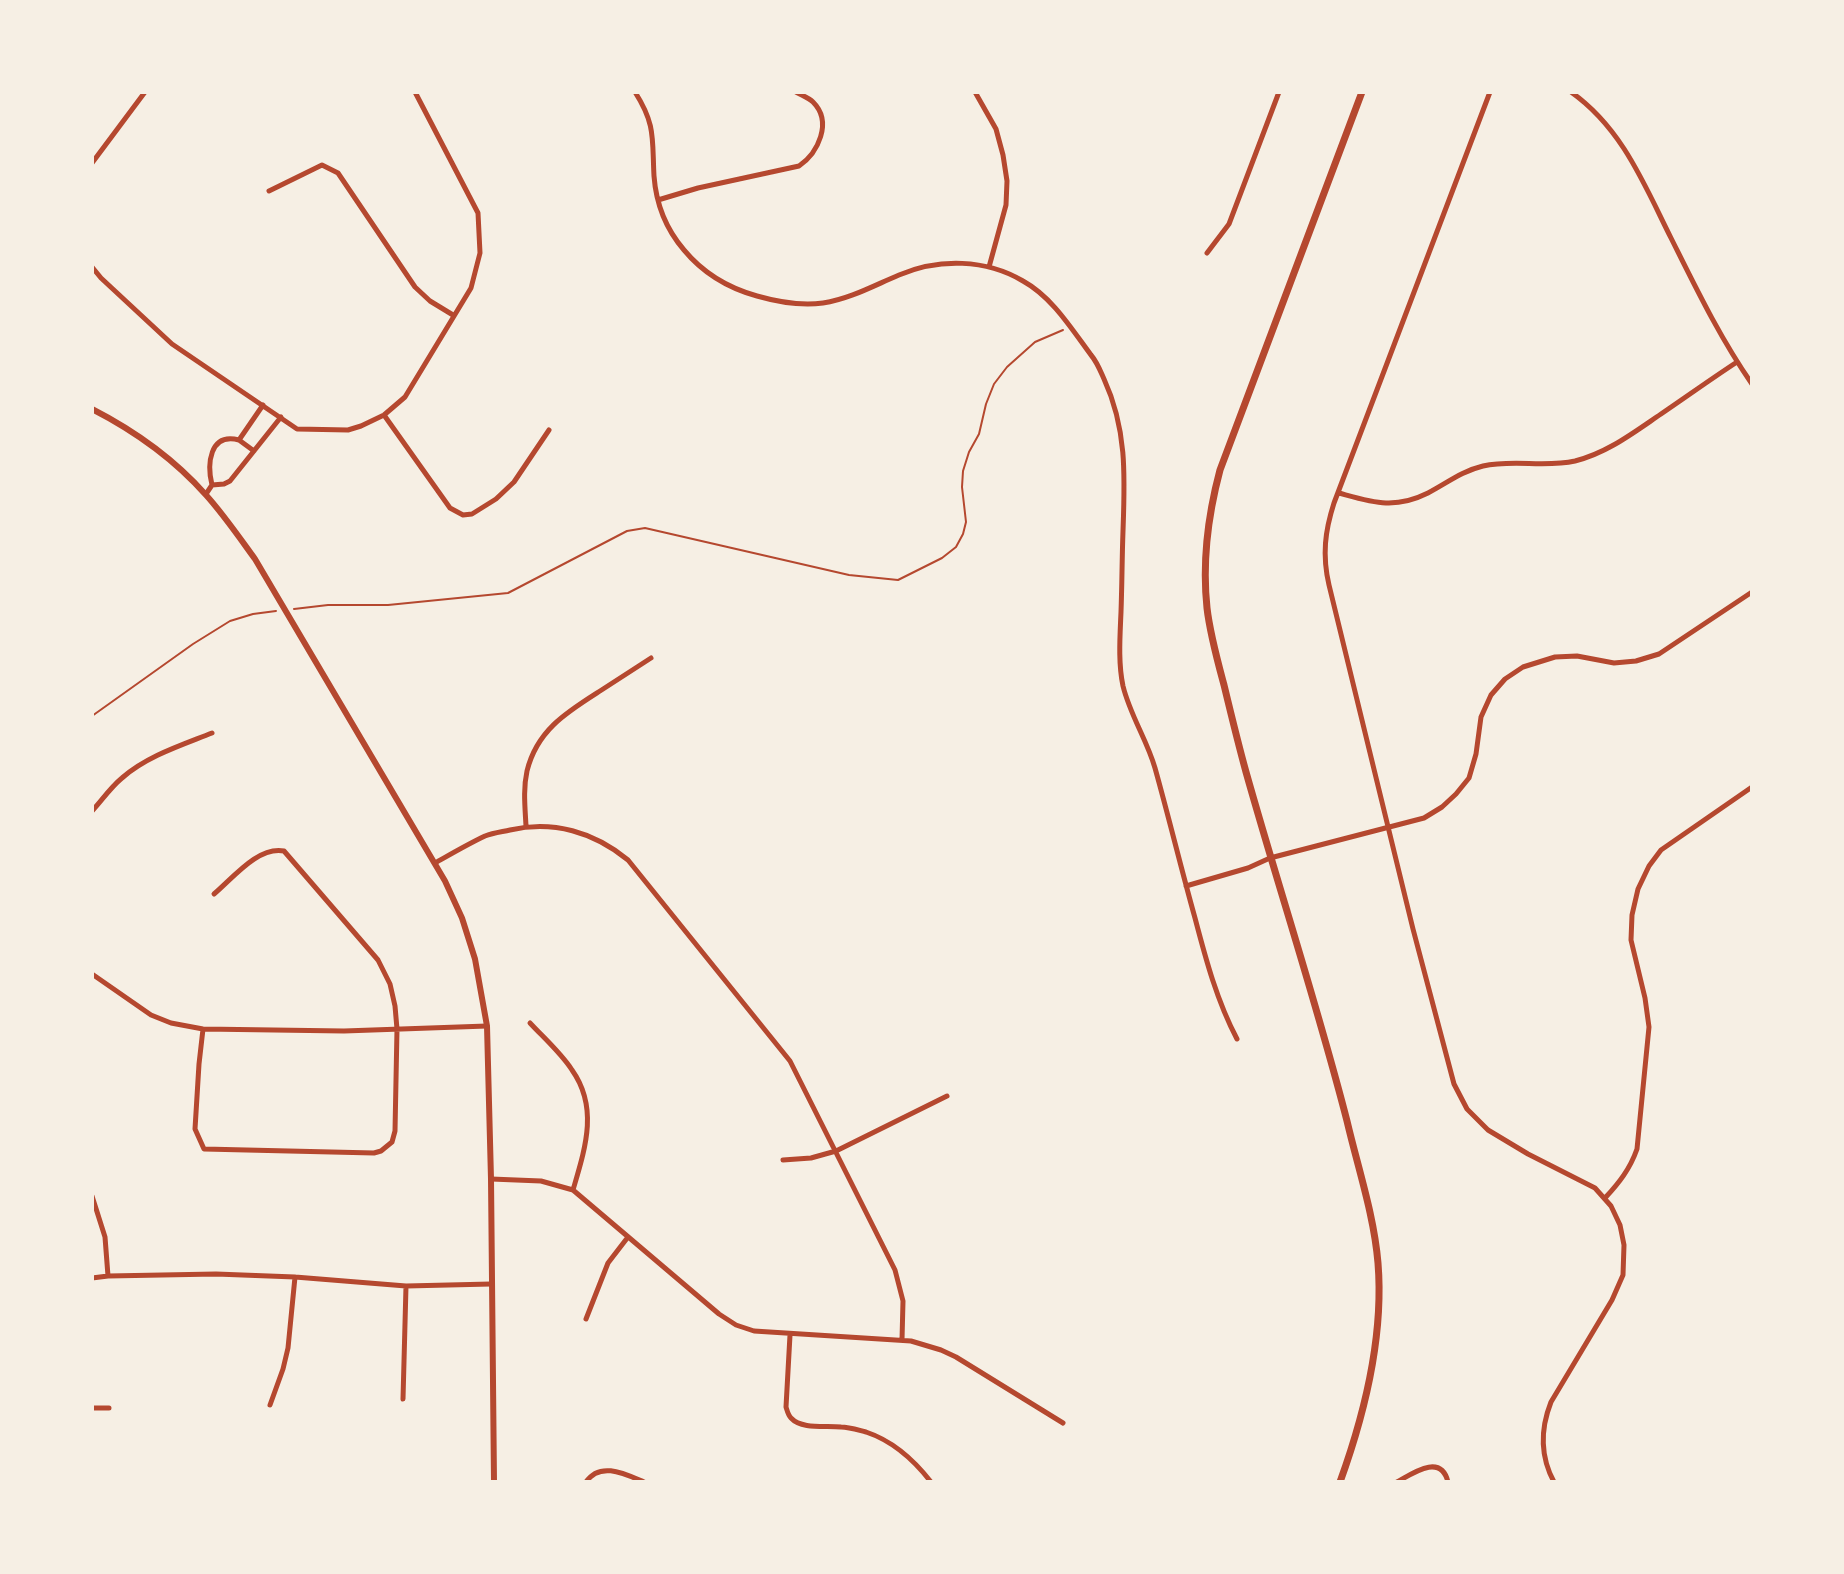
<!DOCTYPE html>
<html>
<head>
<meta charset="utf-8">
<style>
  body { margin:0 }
  #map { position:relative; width:1844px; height:1574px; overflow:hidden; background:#f6efe4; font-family:Manrope,sans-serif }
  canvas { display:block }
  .frame { position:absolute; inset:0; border:94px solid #f6efe4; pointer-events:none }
</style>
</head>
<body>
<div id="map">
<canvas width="1844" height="1574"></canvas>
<div class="frame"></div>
</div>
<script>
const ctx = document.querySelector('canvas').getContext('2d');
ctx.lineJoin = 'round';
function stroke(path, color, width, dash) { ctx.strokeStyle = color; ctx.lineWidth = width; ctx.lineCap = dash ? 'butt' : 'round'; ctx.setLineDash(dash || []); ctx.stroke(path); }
stroke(new Path2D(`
  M294 609 328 605H388L508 593 627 531 645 528 849 575 898 580 942 558 956 547 963 534 966 522 962 487 963 471 969 452 979 434 986 404 994 384 1007 367 1035 342 1063 330
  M92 716 193 644 230 621 253 614 276 611`), '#b5482f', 2);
stroke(new Path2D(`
  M635 92C656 125 652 139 654 176 656 203 666 229 684 250 703 273 728 288 757 296 778 302 801 306 823 303 850 299 875 285 899 275 939 258 986 259 1023 281 1052 297 1071 328 1091 355 1097 362 1100 370 1104 379 1127 429 1125 476 1123 531 1122 558 1122 585 1121 612 1120 636 1118 663 1123 686 1130 715 1147 740 1155 768 1169 818 1181 868 1195 918 1206 960 1217 1001 1237 1039
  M975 92 996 129 1003 155 1007 181 1006 205 989 267
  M1490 92 1334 503C1325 531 1322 555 1329 585L1413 929 1454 1084 1467 1109 1488 1130 1528 1154 1595 1188 1611 1206 1620 1225 1624 1245 1623 1275 1612 1300 1551 1402C1540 1430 1540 1456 1554 1482
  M1571 92C1622 128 1644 184 1671 238 1696 288 1720 338 1752 384
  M92 163 145 92
  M269 191 322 165 338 173 415 287 430 301 453 315
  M658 200 698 188 799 166C818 153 833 122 813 102 809 98 801 95 796 92
  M1207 253 1229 224 1279 92
  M92 267 101 278 172 344 297 429 348 430 361 426 384 415 405 397 471 288 480 253 478 213 415 92
  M384 415 450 508 463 515 472 514 496 499 514 482 549 430
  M239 440 254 451
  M212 485 224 484 230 481 281 417
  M1339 493C1372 502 1394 510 1428 493 1447 483 1462 471 1483 466 1514 459 1544 468 1575 461 1607 453 1633 433 1661 414 1686 397 1711 379 1737 362
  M206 494 212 485C207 465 209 432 239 440L263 405
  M92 811C102 800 111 787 122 778 147 756 182 745 212 733
  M526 826C525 807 523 789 527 771 537 730 567 712 600 691 617 680 634 669 651 658
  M435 863C451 854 468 844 485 836 493 833 501 832 510 830 553 820 594 832 628 860L790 1061 895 1270 903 1301 902 1340
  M1186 886 1248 868 1270 858 1424 818 1442 807 1456 794 1469 778 1476 754 1481 717 1491 695 1505 679 1523 667 1555 657 1577 656 1614 663 1636 661 1659 654 1752 592
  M92 974 151 1015 171 1023 203 1029 344 1031 487 1026
  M530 1023C544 1038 561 1053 572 1070 599 1108 585 1149 573 1190
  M203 1029 199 1064 195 1129 204 1149 374 1153 381 1151 392 1142 395 1131 397 1029 395 1006 390 984 378 960 284 851C258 846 233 878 214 894
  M783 1160 811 1158 836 1151 947 1096
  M491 1179 541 1181 573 1190 719 1314 736 1325 754 1331 911 1341 941 1350 956 1357 1063 1423
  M92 1196 105 1237 108 1276
  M1605 1198C1619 1183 1630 1169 1637 1149L1649 1027 1645 998 1631 940 1632 915 1638 889 1649 866 1661 850 1752 787
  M92 1278 108 1276 216 1274 295 1277 406 1286 491 1284
  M586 1319 608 1263 628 1237
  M790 1335 786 1407C787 1410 788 1415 791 1418 802 1430 827 1425 841 1427 849 1427 858 1430 866 1432 893 1441 914 1460 931 1482
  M403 1399 406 1286
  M270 1405 283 1369 288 1348 295 1277
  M92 1408H109
  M586 1482C600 1461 625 1474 644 1482
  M1397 1482C1413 1473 1441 1453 1448 1482`), '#b5482f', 5);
stroke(new Path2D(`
  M92 409C133 430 175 460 206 495 224 515 239 537 255 559L445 881 462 918 475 959 487 1026 491 1179 494 1482`), '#b5482f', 6);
stroke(new Path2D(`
  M1340 1482C1365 1413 1384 1337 1378 1263 1374 1215 1358 1168 1347 1121 1317 1004 1279 889 1246 772 1238 743 1231 714 1224 685 1217 659 1210 634 1207 608 1202 561 1208 515 1220 470L1362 92`), '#b5482f', 7);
</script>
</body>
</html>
